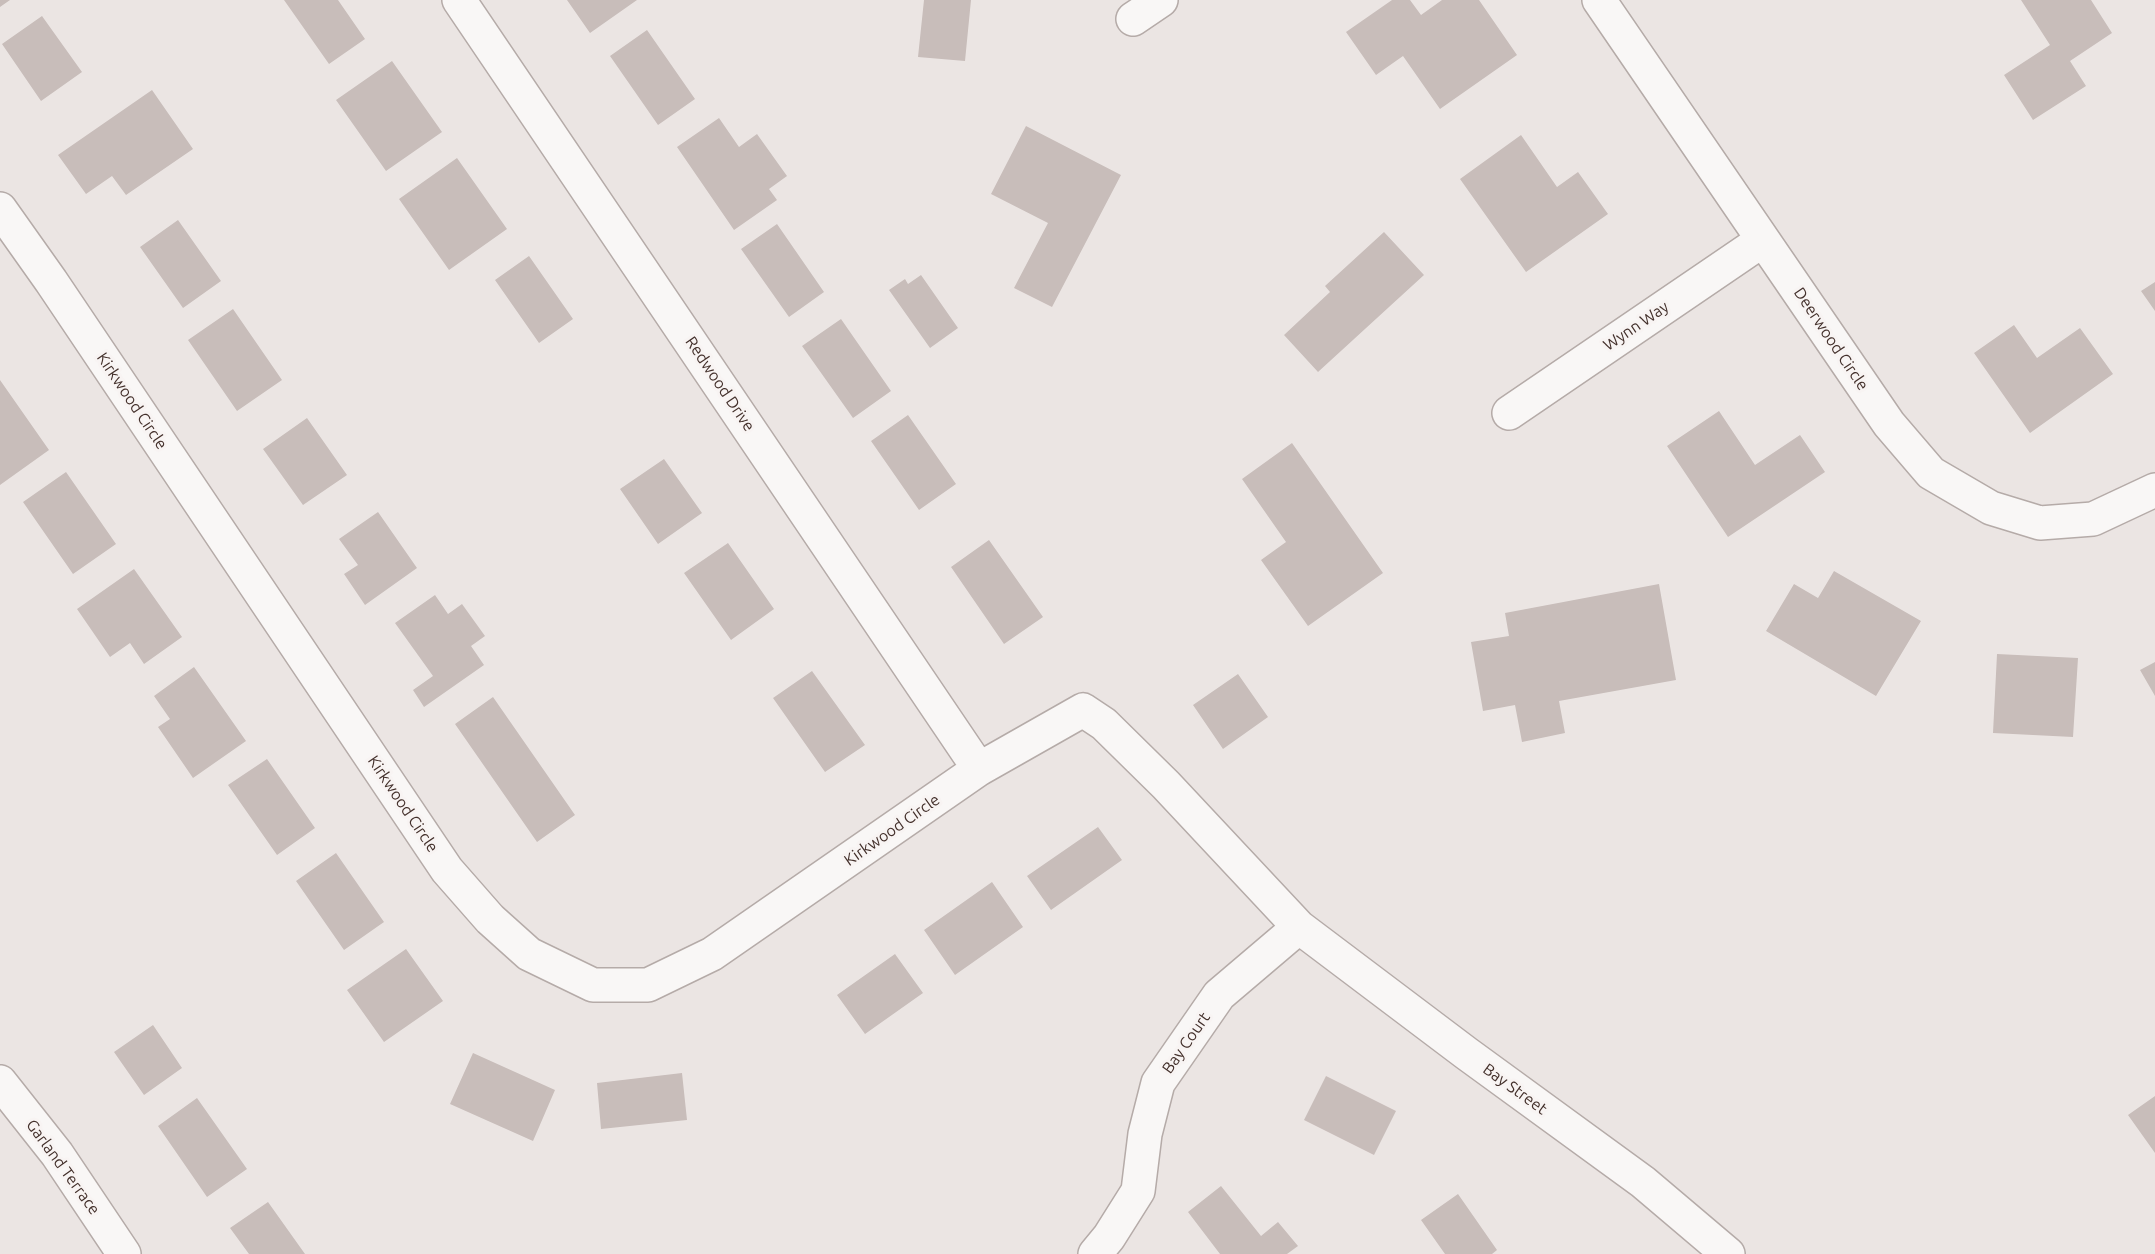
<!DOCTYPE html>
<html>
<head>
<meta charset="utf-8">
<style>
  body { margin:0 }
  canvas { display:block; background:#ebe5e3 }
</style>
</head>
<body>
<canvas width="2155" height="1254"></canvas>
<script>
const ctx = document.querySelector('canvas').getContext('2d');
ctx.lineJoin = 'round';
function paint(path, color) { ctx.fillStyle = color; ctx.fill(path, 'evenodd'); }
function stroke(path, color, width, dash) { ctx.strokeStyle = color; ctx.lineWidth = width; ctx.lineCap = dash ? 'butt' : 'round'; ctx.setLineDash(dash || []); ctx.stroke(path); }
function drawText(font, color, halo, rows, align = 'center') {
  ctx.font = font + ' Ubuntu,sans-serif'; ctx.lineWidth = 6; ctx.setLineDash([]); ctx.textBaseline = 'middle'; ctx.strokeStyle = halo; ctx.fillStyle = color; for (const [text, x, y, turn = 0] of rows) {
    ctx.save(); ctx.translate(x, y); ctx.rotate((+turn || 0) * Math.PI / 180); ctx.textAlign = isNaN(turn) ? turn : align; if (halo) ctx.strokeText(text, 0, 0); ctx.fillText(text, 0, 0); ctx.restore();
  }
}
paint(new Path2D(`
  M0 0H10L0 7Z
  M284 0H338L365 39 329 64Z
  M567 0H637L590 33Z
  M924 0H971L965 61 918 57Z
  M1392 0H1410L1421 15 1442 0H1479L1517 55 1440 109 1403 56 1376 75 1346 32Z
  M2021 0H2091L2112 33 2070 61 2086 86 2033 120 2004 75 2050 45Z
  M42 16 82 72 41 101 2 44Z
  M647 30 695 99 658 125 610 56Z
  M392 61 442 132 386 171 336 100Z
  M152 90 193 149 126 195 112 176 86 194 58 155Z
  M719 118 739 147 757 134 787 176 769 189 777 200 734 230 677 147Z
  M1026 126 1121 175 1052 307 1014 288 1048 223 991 194Z
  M1521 135 1557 187 1578 172 1608 214 1526 272 1460 179Z
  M457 158 507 229 449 270 399 199Z
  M178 220 221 281 183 308 140 247Z
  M777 224 824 292 789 317 741 249Z
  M1384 232 1424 275 1318 372 1284 335 1330 292 1325 286Z
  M529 256 573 319 539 343 495 280Z
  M921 275 958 328 930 348 889 290 905 279 908 284Z
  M2155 282V311L2141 291Z
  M233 309 282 380 237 411 188 340Z
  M841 319 891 391 853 418 802 346Z
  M2014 325 2037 358 2080 328 2113 374 2030 433 1974 353Z
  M0 380 49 450 0 485Z
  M1719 411 1755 465 1800 435 1825 472 1728 537 1667 446Z
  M908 415 956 484 919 510 871 441Z
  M307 418 347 475 303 505 263 449Z
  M1292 443 1383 573 1308 626 1261 560 1286 542 1242 479Z
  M664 459 702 513 658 544 620 489Z
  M66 472 116 544 73 574 23 502Z
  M378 512 417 568 365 605 344 574 358 565 339 539Z
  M989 540 1043 617 1004 644 951 567Z
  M728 543 774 609 731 640 684 573Z
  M134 569 182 637 144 664 130 643 110 657 77 609Z
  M1834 571 1921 621 1876 696 1766 631 1794 584 1818 598Z
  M1659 584 1676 680 1559 701 1565 733 1522 742 1515 705 1483 711 1471 642 1509 636 1505 613Z
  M435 595 448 614 462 604 485 636 471 646 484 665 424 707 413 690 433 676 395 623Z
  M1997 654 2078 658 2073 737 1993 733Z
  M2155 662V696L2140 670Z
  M194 667 246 741 193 778 158 727 170 719 154 696Z
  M812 671 865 745 825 772 773 698Z
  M1238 674 1268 717 1223 749 1193 705Z
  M493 697 575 815 537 842 455 724Z
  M267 759 315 828 277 855 228 785Z
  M1098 827 1122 860 1051 910 1027 876Z
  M336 853 384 922 344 950 296 881Z
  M992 882 1023 927 955 975 924 930Z
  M406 949 443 1001 384 1042 347 990Z
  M895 954 923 993 865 1034 837 995Z
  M153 1025 182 1068 144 1095 114 1052Z
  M473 1053 555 1090 533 1141 450 1104Z
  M682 1073 687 1120 601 1129 597 1083Z
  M1326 1076 1396 1111 1374 1155 1304 1120Z
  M2155 1096V1153L2128 1115Z
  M197 1098 247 1169 207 1197 158 1126Z
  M1221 1186 1261 1236 1278 1222 1298 1246 1287 1254H1220L1188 1212Z
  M1458 1194 1497 1250 1492 1254H1445L1421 1220Z
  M268 1202 305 1254H249L230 1228Z`), '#c8bdba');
const minor = new Path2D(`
  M459 0 979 769
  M1599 0 1889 424 1931 473 1991 508 2040 523 2093 519 2155 490
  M1133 19 1161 0
  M0 209 51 281 447 870 490 919 529 954 593 985H648L712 954 979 769 1083 710 1104 724 1166 785 1299 927 1466 1053 1643 1182 1728 1254
  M1509 413 1763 240
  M0 1082 57 1154 124 1254
  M1095 1254 1109 1237 1138 1191 1145 1134 1158 1083 1219 995 1299 927`);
stroke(minor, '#b5aba8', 36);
stroke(minor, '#f9f7f6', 33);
drawText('16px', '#43302b', '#f8f4f3', [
  ["Wynn Way",1636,326,-34],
  ["Deerwood Circle",1831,339,56],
  ["Redwood Drive",720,384,56],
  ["Kirkwood Circle",132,401,56],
  ["Kirkwood Circle",403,804,56],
  ["Kirkwood Circle",892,830,-35],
  ["Bay Court",1186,1043,-55],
  ["Bay Street",1515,1089,36],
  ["Garland Terrace",63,1167,54]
]);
</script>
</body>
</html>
